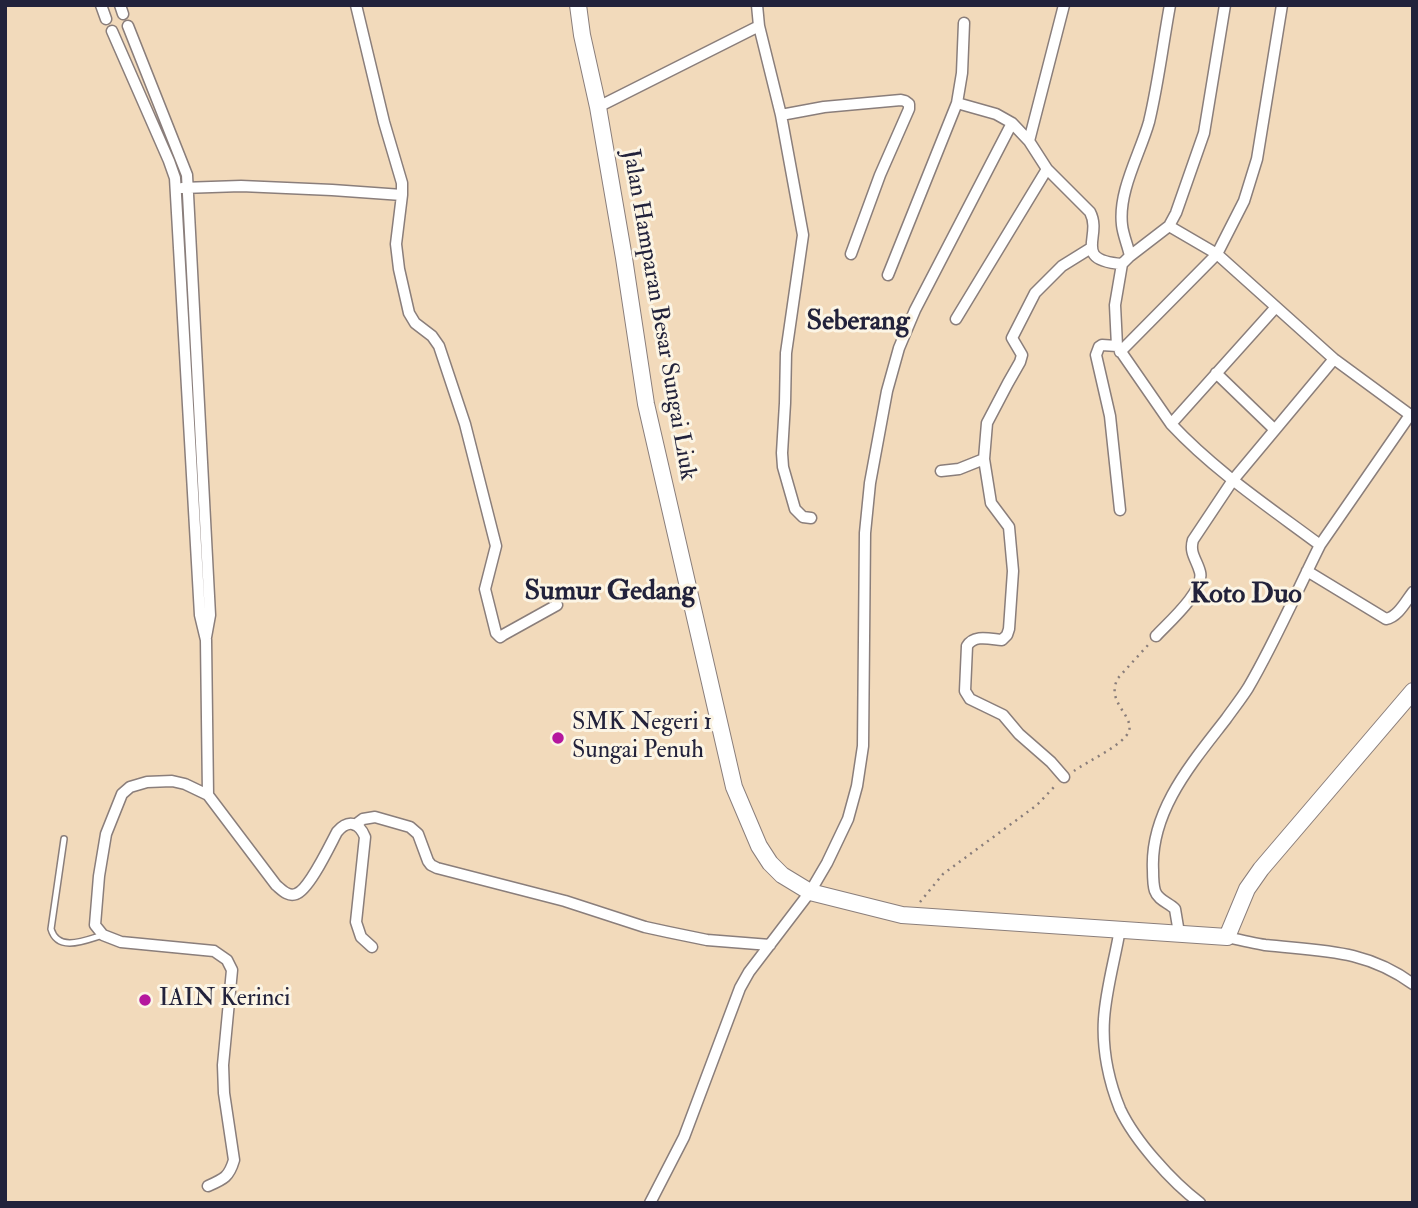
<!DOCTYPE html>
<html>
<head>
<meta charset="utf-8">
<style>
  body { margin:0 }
  #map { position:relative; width:1418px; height:1208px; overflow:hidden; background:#f2dabb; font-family:"IM FELL Double Pica",serif }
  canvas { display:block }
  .frame { position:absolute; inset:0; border:7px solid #22223b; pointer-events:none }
</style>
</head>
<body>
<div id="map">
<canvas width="1418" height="1208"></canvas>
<div class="frame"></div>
</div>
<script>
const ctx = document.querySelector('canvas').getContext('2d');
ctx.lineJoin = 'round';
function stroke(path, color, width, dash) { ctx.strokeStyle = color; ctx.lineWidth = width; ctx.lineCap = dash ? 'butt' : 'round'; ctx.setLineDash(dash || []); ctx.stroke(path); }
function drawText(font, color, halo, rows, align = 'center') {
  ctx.font = font + ' "IM FELL Double Pica",serif'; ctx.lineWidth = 6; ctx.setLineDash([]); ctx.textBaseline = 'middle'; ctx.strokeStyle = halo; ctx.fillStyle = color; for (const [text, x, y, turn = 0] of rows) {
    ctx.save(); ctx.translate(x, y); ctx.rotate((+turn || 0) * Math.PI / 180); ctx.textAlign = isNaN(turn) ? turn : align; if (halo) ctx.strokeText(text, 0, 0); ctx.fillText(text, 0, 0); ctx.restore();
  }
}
const lane = new Path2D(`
  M64 839 51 929C58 953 86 940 103 935`);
const street = new Path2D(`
  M101 5 106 19
  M120 5 123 14
  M356 5 384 122 402 183V195L396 244 399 269 409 313 415 323 432 336 439 346 465 424 496 546 485 589 496 633 500 637 503 635 557 605
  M757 5 759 26 781 115 803 235 786 353 785 403 782 453 783 467 795 509 803 517 811 518
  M1170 5C1163 43 1158 85 1149 122 1140 154 1118 191 1122 225 1123 235 1128 246 1130 256L1169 226 1176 213 1204 133 1225 5
  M128 26 187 175 210 615 206 637
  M112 31 169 161 175 178 200 615 206 640 208 795
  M957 103 996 114 1012 123 1029 141 1047 169 1090 212C1103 237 1071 260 1122 264L1130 256
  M598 107 759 26
  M781 115 824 107 901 100 905 101 909 104V109L880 175 851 254
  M1029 141 1064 5
  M182 188 241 186 332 190 402 195
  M1169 226 1217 254 1334 359 1413 417
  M1122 264 1115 305 1117 346 1171 424
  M888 275 957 103 962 73 964 23
  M1276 307 1171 424C1215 471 1269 507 1320 545L1410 415
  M956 319 1047 169
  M1117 346 1102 345 1099 347 1096 355 1110 416 1120 510
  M1120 352 1217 254 1244 201 1257 159 1282 5
  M1216 373 1274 429
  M941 471 959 469 984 459
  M1307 571 1386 619C1398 617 1406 601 1413 592
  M1156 636C1168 623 1205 591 1200 572 1197 560 1189 553 1193 540L1233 480 1334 359
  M1064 777 1051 762 1019 734 1003 715 970 699 965 691 967 646C974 634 990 639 1002 640L1007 635 1009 629 1013 571 1009 527 991 503 984 459 987 423 1008 383 1020 362 1022 355 1012 338 1035 293 1062 266 1091 248
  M355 825 363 819 375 817 410 827 418 834 428 861 431 865 437 868 565 901 645 927 668 932 707 940 770 945
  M1120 929C1115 959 1106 989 1104 1019 1102 1049 1109 1082 1120 1109 1135 1141 1172 1182 1200 1203
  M1179 933 1175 909C1169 903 1158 900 1155 891 1153 885 1153 876 1153 870 1150 811 1192 763 1226 719 1233 709 1241 699 1248 688 1275 642 1296 593 1320 545
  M1227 937C1240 940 1253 943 1265 945 1321 951 1365 949 1413 984
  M208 1186C224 1179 229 1177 234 1160L224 1093 223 1065 232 970 227 960 214 951 121 942 103 935 95 925 99 876 106 834 122 794 130 787 147 782 172 781 185 784 208 795 276 885C282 890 288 897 296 894 309 890 330 845 337 832 348 819 359 822 365 837L356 922 361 937 372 947
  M650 1203 684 1137 740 988 749 972 810 892 827 863 848 819 857 786 863 746 865 533 870 483 887 391 899 348 915 310 1012 123`);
const secondary = new Path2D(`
  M578 5 582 35 598 107 624 258 646 404 734 787 759 846 770 863 782 875 810 892 902 915 1227 937 1247 889 1261 869 1413 691`);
stroke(lane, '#8a7e7b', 8);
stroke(street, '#8a7e7b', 13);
stroke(secondary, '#8a7e7b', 18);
stroke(new Path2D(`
  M1074 771C1086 762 1124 745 1129 731 1134 715 1105 702 1118 678L1149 644
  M920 902 943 874 1037 805 1055 786`), '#8a7e7b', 2.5, [2, 5]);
stroke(lane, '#fff', 5);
stroke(street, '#fff', 10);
stroke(secondary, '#fff', 16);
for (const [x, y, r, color] of [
  [558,738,7,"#b5179e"],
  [145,1000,7,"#b5179e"]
]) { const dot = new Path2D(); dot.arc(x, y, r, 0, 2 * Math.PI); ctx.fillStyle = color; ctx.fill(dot); stroke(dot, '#fcf5e5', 2.5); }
drawText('24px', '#22223b', '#fcf5e5', [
  ["Jalan Hamparan Besar Sungai Liuk",658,315,80]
]);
drawText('24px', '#22223b', '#fcf5e5', [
  ["SMK Negeri 1",572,724],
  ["Sungai Penuh",572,752],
  ["IAIN Kerinci",159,1000]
], 'left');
drawText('bold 28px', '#22223b', '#fcf5e5', [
  ["Seberang",858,323],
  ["Sumur Gedang",610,593],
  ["Koto Duo",1246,596]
]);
</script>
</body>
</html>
